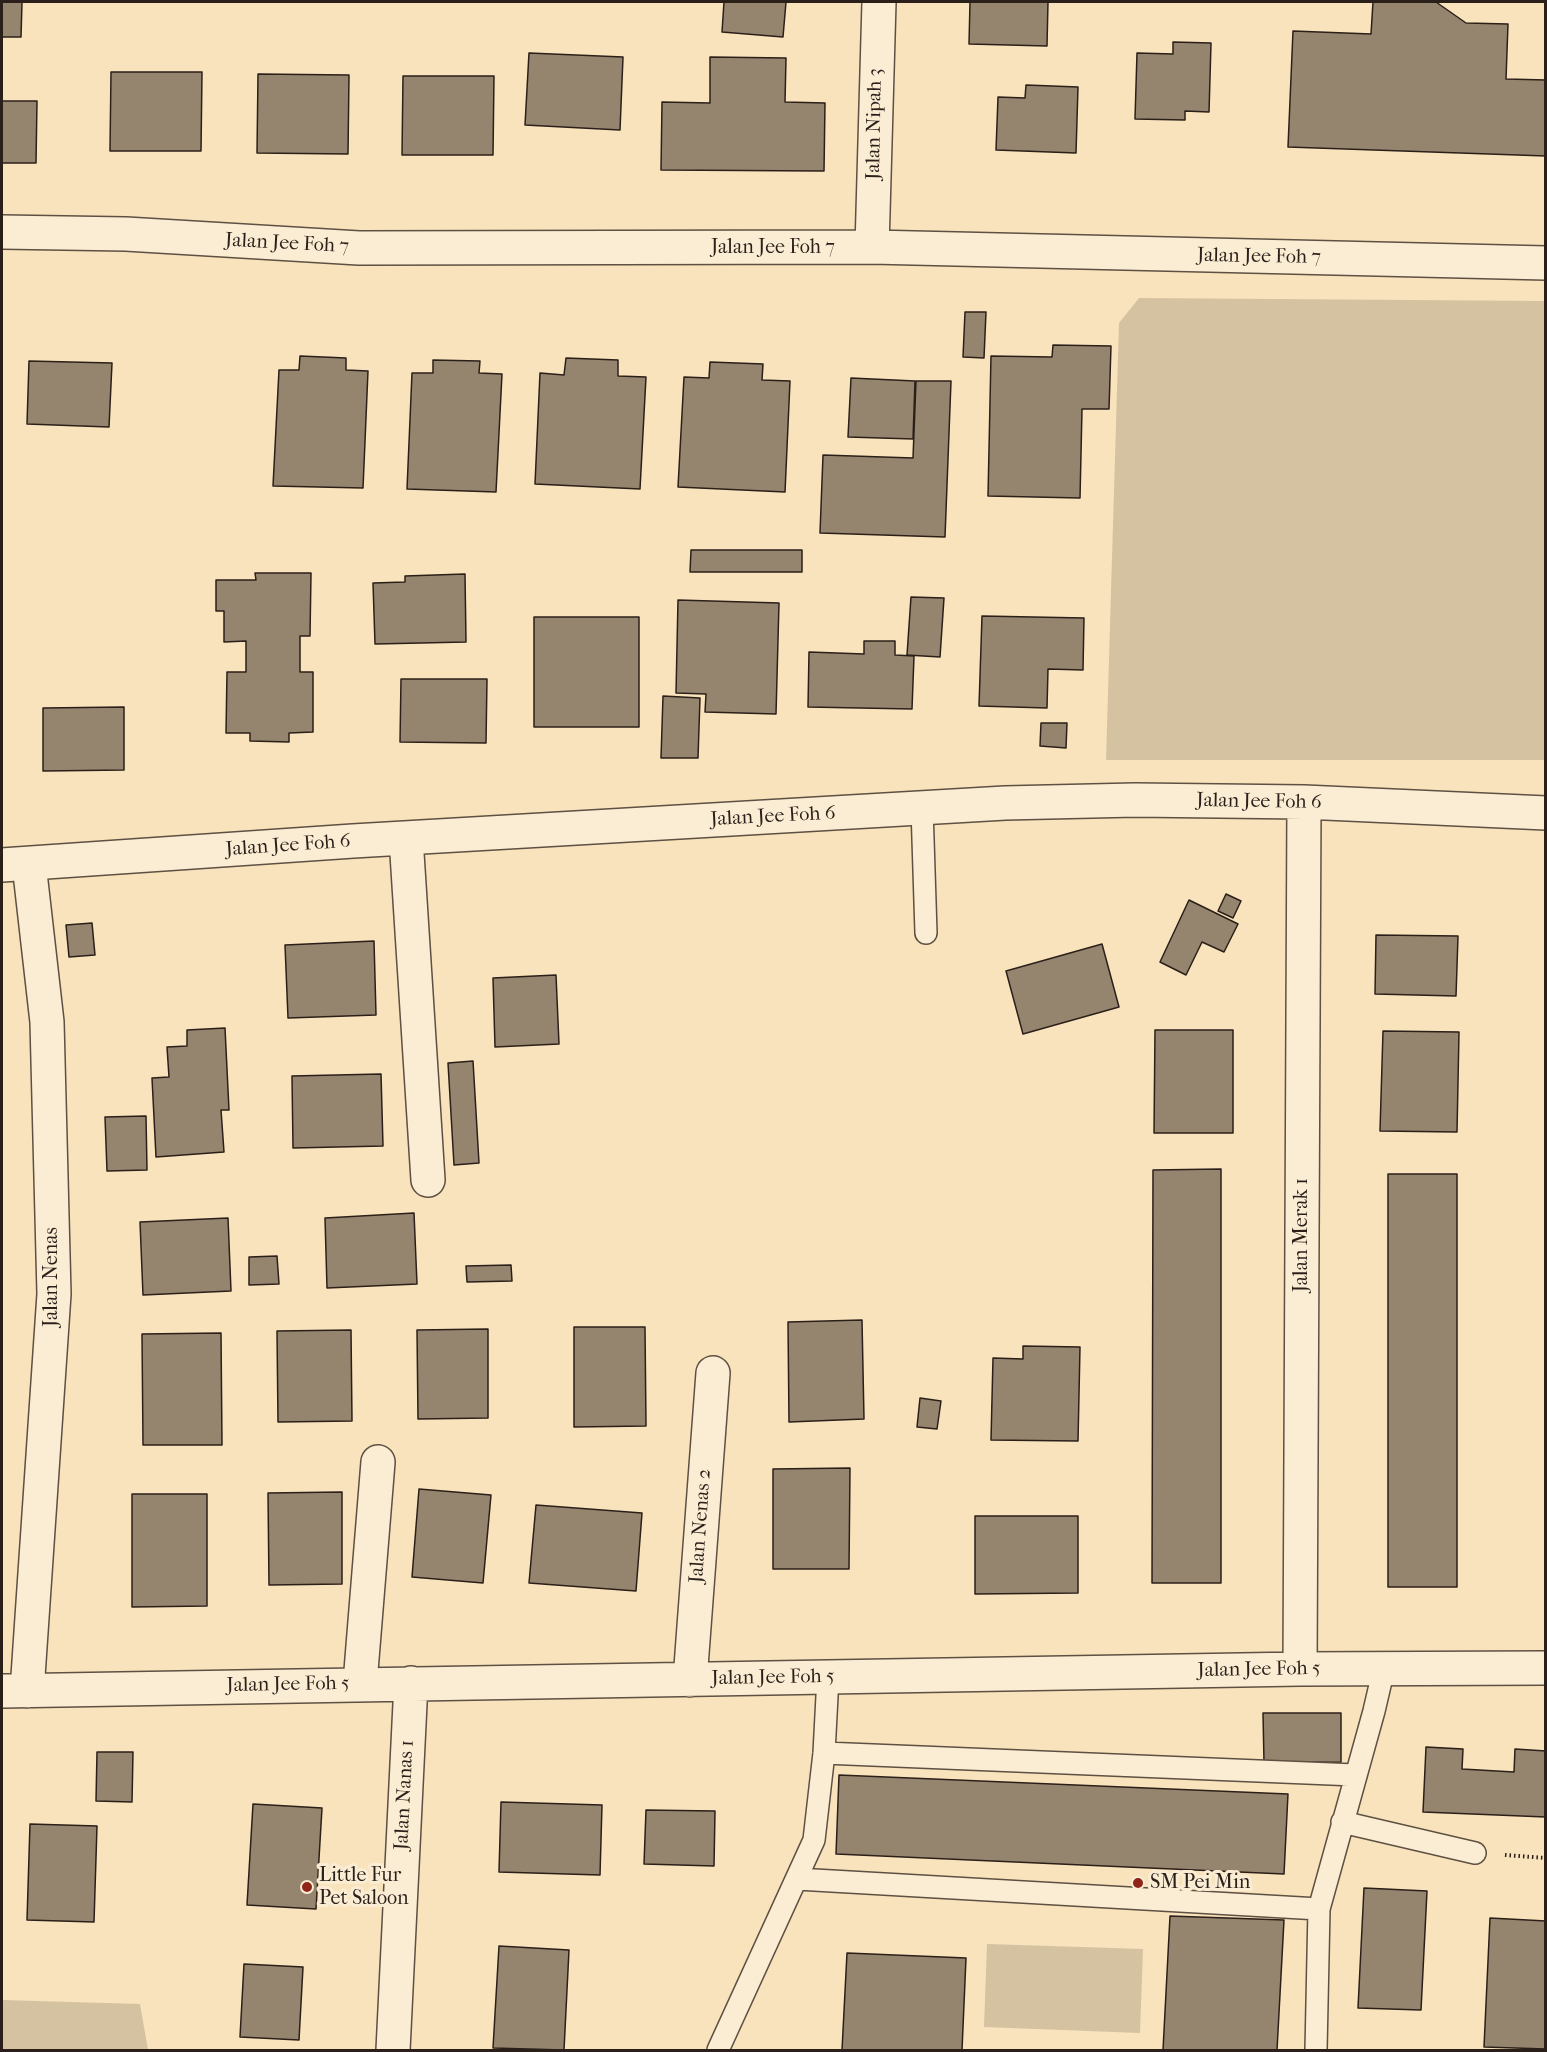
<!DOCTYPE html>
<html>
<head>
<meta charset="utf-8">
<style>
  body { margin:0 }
  #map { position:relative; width:1547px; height:2052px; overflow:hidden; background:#f8e3bd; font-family:"IM FELL French Canon",serif }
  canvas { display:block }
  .frame { position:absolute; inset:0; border:3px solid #2b1f19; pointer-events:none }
</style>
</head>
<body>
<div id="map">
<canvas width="1547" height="2052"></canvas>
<div class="frame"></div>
</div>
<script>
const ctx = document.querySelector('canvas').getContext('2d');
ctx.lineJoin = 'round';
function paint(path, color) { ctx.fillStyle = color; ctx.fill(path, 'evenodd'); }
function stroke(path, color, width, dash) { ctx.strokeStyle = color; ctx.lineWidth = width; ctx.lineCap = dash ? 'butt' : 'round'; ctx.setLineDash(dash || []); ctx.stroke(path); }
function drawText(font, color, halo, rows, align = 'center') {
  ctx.font = font + ' "IM FELL French Canon",serif'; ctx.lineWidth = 6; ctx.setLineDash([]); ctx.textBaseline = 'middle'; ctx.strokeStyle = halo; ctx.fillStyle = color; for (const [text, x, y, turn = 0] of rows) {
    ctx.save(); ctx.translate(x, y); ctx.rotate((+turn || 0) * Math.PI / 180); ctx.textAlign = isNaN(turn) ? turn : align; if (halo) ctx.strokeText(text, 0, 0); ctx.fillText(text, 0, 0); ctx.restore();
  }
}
paint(new Path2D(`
  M1139 298 1545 301V760H1106L1119 323Z
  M987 1944 1143 1949 1140 2033 984 2027Z
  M2 2000 140 2004 148 2050H2Z`), '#d5c2a1');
const building = new Path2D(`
  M2 2H22L21 37H2Z
  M724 2H786L783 37 722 32Z
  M970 2H1048L1047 46 969 44Z
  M1373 2H1436L1466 23 1508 24 1506 79 1546 80V156L1288 147 1293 31 1371 34Z
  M1173 42 1211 43 1209 112 1185 111V120L1135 119 1137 53 1173 54Z
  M529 53 623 57 620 130 525 125Z
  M710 57 786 58 785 102 825 103 824 171 661 170 662 102 710 103Z
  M111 72H202L201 151H110Z
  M258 74 349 75 348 154 257 153Z
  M403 76H494L493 155H402Z
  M1026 85 1078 87 1076 153 996 150 998 97 1025 98Z
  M2 101H37L36 163H2Z
  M965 312H986L984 358 963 357Z
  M1053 345 1111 346 1109 409H1082L1080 498 988 496 991 356 1052 357Z
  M300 356 346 358V370L368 371 363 488 273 486 279 370H299Z
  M566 358 618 360V376L646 377 640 489 535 484 540 373 564 375Z
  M433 360 480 361 479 373 502 374 496 492 407 489 412 373H433Z
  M29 361 112 363 109 427 27 424Z
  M710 362 763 364 762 380 790 381 785 492 678 487 684 377 709 378Z
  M851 378 915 381 913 439 848 437Z
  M916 381H951L945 537 820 533 823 455 913 458Z
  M691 550H802V572H690Z
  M255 573H311L310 636H300V672H313V732L289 733V742L250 741V733H226L227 672H246V641L224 642V611H216V580H256Z
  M465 574 466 642 375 644 373 583 405 582V576Z
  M911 597 944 598 940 657 907 655Z
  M678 600 779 603 776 714 705 712 706 694 676 693Z
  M982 616 1084 618 1083 670 1048 669 1047 708 979 706Z
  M534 617H639V727H534Z
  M864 641H895V655L914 656 912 709 808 707 809 652 864 654Z
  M401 679H487L486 743 400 742Z
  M663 696 700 698 698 758H661Z
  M124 707V770L43 771V708Z
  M1041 723H1067L1066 748 1040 746Z
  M1226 894 1241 901 1233 918 1218 911Z
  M1189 900 1238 924 1224 952 1202 942 1186 975 1160 962Z
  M92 923 95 955 69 957 66 925Z
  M1376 935 1458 936 1456 996 1375 994Z
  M374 941 376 1015 288 1018 285 945Z
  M1102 944 1119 1007 1023 1034 1006 971Z
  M556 975 559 1044 495 1047 493 978Z
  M225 1028 229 1110H221L224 1152 156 1157 152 1078 169 1077 167 1047 187 1046V1030Z
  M1155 1030H1233V1133H1154Z
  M1383 1031 1459 1032 1457 1132 1380 1131Z
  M473 1061 479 1163 454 1165 448 1063Z
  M381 1074 383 1146 293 1148 292 1076Z
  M146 1116 147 1170 107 1171 105 1117Z
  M1221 1169V1583H1152L1153 1170Z
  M1388 1174H1457V1587H1388Z
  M414 1213 417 1284 327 1288 325 1218Z
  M228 1218 231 1291 143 1295 140 1222Z
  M277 1256 279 1284 249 1285V1257Z
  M511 1265 512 1281 467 1282 466 1266Z
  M862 1320 864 1419 789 1422 788 1322Z
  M574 1327H645L646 1426 574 1427Z
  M488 1329V1418L418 1419 417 1330Z
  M351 1330 352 1421 278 1422 277 1331Z
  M221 1333 222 1445H143L142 1334Z
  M1023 1346 1080 1347 1078 1441 991 1440 993 1358 1023 1359Z
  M920 1398 941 1401 937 1429 917 1427Z
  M850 1468 849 1569H773V1469Z
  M419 1489 491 1495 483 1583 412 1577Z
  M342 1492V1584L269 1585 268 1493Z
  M132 1494H207V1606L132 1607Z
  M536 1505 642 1513 636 1591 529 1583Z
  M975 1516H1078V1593L975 1594Z
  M1263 1713H1341V1762L1264 1763Z
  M1426 1747 1463 1749 1462 1769 1514 1772 1515 1749 1546 1751V1817L1423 1812Z
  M97 1752H133L132 1802 96 1801Z
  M839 1775 1288 1794 1284 1874 836 1854Z
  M501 1802 602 1805 600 1875 499 1872Z
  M253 1804 322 1808 316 1909 247 1905Z
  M646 1810 715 1811 714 1866 644 1864Z
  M30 1824 97 1826 94 1922 27 1920Z
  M1364 1888 1427 1891 1421 2010 1358 2008Z
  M1170 1916 1284 1920 1277 2050H1163Z
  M1490 1918 1546 1921V2049L1484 2047Z
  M499 1946 569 1950 564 2050 493 2048Z
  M847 1953 966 1958 962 2050H842Z
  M244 1964 303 1967 299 2040 240 2037Z`);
paint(building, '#96856e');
stroke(building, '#2b1f19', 1.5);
const service = new Path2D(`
  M922 808 926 933
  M824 1753 1355 1775
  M1342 1822 1475 1853
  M797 1879 1319 1909
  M718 2050 814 1840 824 1753 828 1677
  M1316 2050 1319 1909 1374 1711 1384 1668`);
const minor = new Path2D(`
  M2 232 126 234 359 248 872 247 1546 263
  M872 247 879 2
  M406 838 428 1180
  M2 865 353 841 1005 803 1135 800 1304 802 1546 813
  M1300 1669 1304 802
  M690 1680 713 1373
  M360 1683 378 1462
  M2 1691 1300 1669 1546 1668
  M27 1691 54 1294 47 1022 29 864
  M393 2050 411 1683`);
stroke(service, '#5e5042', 24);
stroke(minor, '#5e5042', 36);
stroke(new Path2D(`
  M1505 1855 1546 1858`), '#2b1f19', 4, [1.5, 3]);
stroke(service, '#faedd4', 21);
stroke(minor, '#faedd4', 33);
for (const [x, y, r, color] of [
  [1138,1883,6,"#8f2418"],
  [307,1887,6,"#8f2418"]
]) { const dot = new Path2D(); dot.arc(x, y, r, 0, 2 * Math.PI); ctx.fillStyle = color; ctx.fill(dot); stroke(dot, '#faedd4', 2); }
drawText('20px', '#2b1f19', '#faedd4', [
  ["Jalan Nipah 3",875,124,-89],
  ["Jalan Jee Foh 7",287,244,3],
  ["Jalan Jee Foh 7",773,248],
  ["Jalan Jee Foh 7",1259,257,1],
  ["Jalan Jee Foh 6",1259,802,1],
  ["Jalan Jee Foh 6",773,817,-3],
  ["Jalan Jee Foh 6",288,846,-4],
  ["Jalan Merak 1",1302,1235,-90],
  ["Jalan Nenas",52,1277,-90],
  ["Jalan Nenas 2",701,1526,-86],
  ["Jalan Jee Foh 5",1259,1670,-1],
  ["Jalan Jee Foh 5",773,1678,-1],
  ["Jalan Jee Foh 5",288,1685,-1],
  ["Jalan Nanas 1",405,1795,-87]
]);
drawText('20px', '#2b1f19', '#faedd4', [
  ["Little Fur",319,1876],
  ["Pet Saloon",319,1899],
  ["SM Pei Min",1150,1883]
], 'left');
</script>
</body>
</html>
